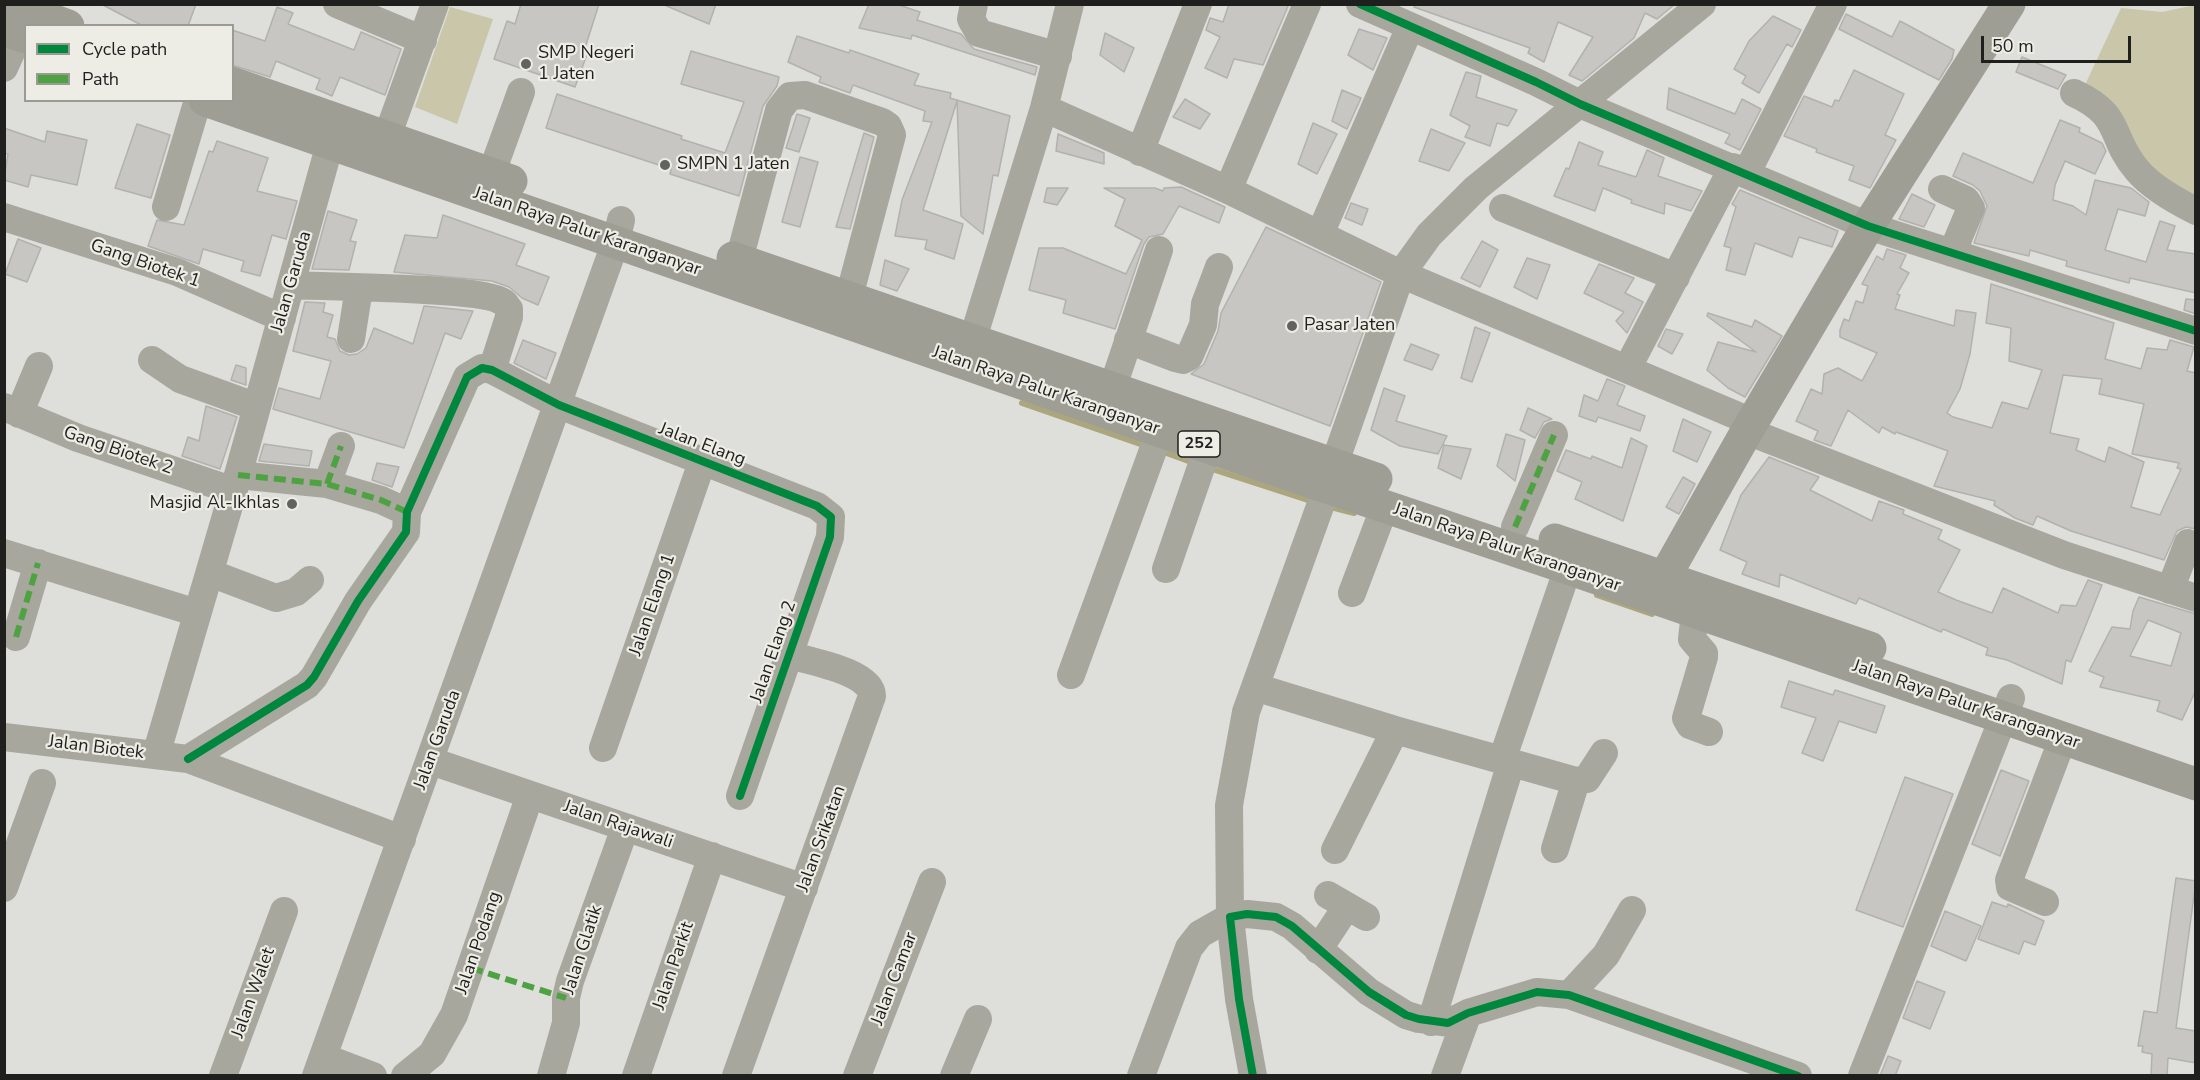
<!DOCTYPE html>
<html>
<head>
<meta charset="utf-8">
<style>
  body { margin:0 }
  #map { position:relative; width:2200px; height:1080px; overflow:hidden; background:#dededa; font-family:"Nunito Sans",sans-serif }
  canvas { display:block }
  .frame { position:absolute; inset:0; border:6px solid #1f1f1d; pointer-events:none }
  .legend { position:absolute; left:24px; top:24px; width:210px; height:78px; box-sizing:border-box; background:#edede6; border:2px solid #9b9b96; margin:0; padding:8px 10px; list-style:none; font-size:18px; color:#1f1f1d }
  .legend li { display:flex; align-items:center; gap:12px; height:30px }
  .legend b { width:30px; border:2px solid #9b9b96 }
  .scale { position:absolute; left:1981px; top:36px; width:150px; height:27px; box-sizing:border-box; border:3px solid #1f1f1d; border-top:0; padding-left:8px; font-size:18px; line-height:21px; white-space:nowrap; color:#1f1f1d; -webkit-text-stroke:4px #edede6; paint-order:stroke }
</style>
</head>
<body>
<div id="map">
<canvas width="2200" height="1080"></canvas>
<div class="frame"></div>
<ul class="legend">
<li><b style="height:8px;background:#00873e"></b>Cycle path</li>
<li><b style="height:8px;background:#4fa241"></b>Path</li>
</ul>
<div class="scale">50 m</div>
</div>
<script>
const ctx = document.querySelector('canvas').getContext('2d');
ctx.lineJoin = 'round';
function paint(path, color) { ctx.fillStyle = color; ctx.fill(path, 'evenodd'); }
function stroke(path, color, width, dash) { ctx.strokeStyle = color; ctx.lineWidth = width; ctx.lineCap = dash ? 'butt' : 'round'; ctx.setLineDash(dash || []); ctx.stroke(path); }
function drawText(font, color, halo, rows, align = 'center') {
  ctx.font = font + ' "Nunito Sans",sans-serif'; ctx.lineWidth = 4.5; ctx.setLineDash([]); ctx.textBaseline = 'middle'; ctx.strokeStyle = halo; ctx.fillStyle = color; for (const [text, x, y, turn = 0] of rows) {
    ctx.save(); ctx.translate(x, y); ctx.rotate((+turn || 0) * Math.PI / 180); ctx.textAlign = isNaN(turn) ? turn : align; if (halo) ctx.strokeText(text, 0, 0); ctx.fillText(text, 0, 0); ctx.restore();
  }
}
paint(new Path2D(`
  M2195 5V202L2155 172 2085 85 2121 8 2162 12Z
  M450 7 493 19 457 124 415 107Z`), '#c9c6aa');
stroke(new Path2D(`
  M1022 403 1146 446
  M1161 451 1194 463
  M1209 468 1314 502
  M1327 506 1354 513
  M1597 595 1652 614`), '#aba67d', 6);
const building = new Path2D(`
  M101 4H196L188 26H143Z
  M521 4H599L585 48 589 49 575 87 494 59 507 21 515 24Z
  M662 4H716L709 24Z
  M869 4H896L920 12 917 20 961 34 974 49 1037 67 1035 75 912 35 911 39 859 28Z
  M1229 4H1289L1263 65 1234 59 1227 78 1205 68 1220 37 1206 30 1210 18 1223 22Z
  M1415 4H1675L1657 19 1645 13 1634 38 1582 81 1569 75 1593 37 1558 22 1544 62 1528 53 1530 48 1414 7Z
  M277 7 293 13 288 24 354 50 361 32 401 49 385 95 340 77 332 96 316 89 320 79 276 61 270 77 232 65V30L265 41Z
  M1846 14 1892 37 1900 21 1954 50 1952 59 1939 80 1839 29Z
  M1773 16 1801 30 1792 47 1787 44 1759 93 1742 83 1746 76 1734 69 1749 41Z
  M1359 29 1387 38 1373 70 1348 55Z
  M1105 33 1134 48 1124 72 1100 55Z
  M797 36 849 53 850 50 919 74 914 85 951 93 950 98 1010 116 998 176 993 175 983 234 961 216 957 101 923 210 963 224 954 259 925 249 927 240 895 236 902 200 932 122 923 121 925 111 853 85 850 93 819 82 821 77 788 62Z
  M691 51 779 77 777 86 763 106 739 196 670 174 671 169 546 128 557 94 682 136 681 139 725 153 744 102 681 84Z
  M2022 57 2066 75 2058 89 2016 72Z
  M1854 70 1904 94 1885 135 1896 140 1870 188 1849 180 1854 166 1816 152 1817 149 1784 136 1804 96 1832 107 1835 100 1839 101Z
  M1466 72 1481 76 1476 97 1517 110 1508 126 1497 123 1490 146 1465 137 1470 126 1450 115Z
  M1669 88 1735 114 1742 99 1761 109 1740 150 1725 143 1730 134 1667 109Z
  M1342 90 1361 98 1347 129 1332 121Z
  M1185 99 1210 114 1200 129 1173 117Z
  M797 114 810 118 799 152 786 148Z
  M2060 120 2080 128 2079 132 2102 143 2106 151 2095 174 2065 161 2055 185 2053 200 2073 206 2086 215 2095 180 2131 188 2149 202 2145 216 2118 209 2105 250 2146 262 2160 221 2175 226 2167 250 2196 254V293L2130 278 2129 283 2066 266 2067 261 2030 250 2029 256 1974 243 1987 206 1980 191 1973 185 1953 176 1963 153 2033 183Z
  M1313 123 1337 134 1317 174 1298 164Z
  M137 124 170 135 151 198 115 188Z
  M4 128 45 142 47 131 87 140 77 185 31 175 28 187 4 180 8 154 4 153Z
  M1431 129 1465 143 1449 171 1419 161Z
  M864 133 874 137 850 229 836 227Z
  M1058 134 1104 153V164L1056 151Z
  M217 141 268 158 257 191 297 201 286 239 272 235 260 276 241 271 244 261 203 249 199 264 148 246 157 220 184 225 209 151 213 152Z
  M1579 142 1603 152 1598 165 1636 177 1647 150 1664 158 1658 176 1702 191 1691 211 1665 203 1664 214 1631 203 1632 200 1603 188 1595 211 1554 196 1566 168 1569 169Z
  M800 157 818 162 800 227 782 222Z
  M1181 187 1225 207 1219 223 1179 206 1163 234 1149 237 1144 244 1115 329 1063 313 1066 300 1029 290 1039 248H1063L1126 274 1142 240 1115 226 1125 199 1104 188H1155L1163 191 1164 188Z
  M1047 188H1068L1057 205 1044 202Z
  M1740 190 1838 231 1832 247 1799 237 1792 257 1755 243 1745 275 1726 270 1731 248 1724 246 1736 207 1732 204Z
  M1912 194 1935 205 1924 227 1899 219Z
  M1351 203 1368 209 1362 225 1345 218Z
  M328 211 357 220 350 241 356 242 349 270 312 269Z
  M443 215 525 244 516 265 549 277 538 305 522 298 509 287 492 281 394 272 405 235 437 238Z
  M1266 227 1381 282 1330 426 1191 374 1204 364 1218 331 1221 313Z
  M18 239 41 248 27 282 5 274Z
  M1482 241 1498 250 1480 287 1461 278Z
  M1887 249 1906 255 1900 268 1909 273 1897 294 1900 295 1895 309 1954 326 1956 310 1976 313 1970 354 1960 389 1947 413 1953 417 1992 428 2002 402 2028 409 2042 370 2009 361 2011 328 1986 323 1991 284 2114 323 2105 359 2141 369 2147 348 2167 350 2170 340 2194 347 2187 371 2196 373V529L2186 527 2177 531 2164 560 2071 531 2037 516 2033 525 2015 518 1994 505 1995 501 1934 486 1948 451 1896 432 1895 434 1882 427 1879 433 1848 410 1831 446 1814 440 1818 431 1796 421 1811 389 1822 394 1824 374 1838 368 1862 381 1877 353 1840 337V330L1844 319 1849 321 1856 301 1863 303 1868 286 1862 284 1877 256 1883 260ZM2063 375 2102 379 2099 394 2144 404 2132 454 2179 463 2177 468 2181 469 2160 515 2131 507 2144 462 2109 447 2105 462 2076 450 2079 439 2050 433Z
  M1527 258 1550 265 1537 299 1514 287Z
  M885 260 909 269 897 291 880 285Z
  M1599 264 1634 278 1625 293 1643 302 1627 333 1616 321 1624 312 1584 293Z
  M2186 299 2196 300V314L2184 310Z
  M305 302 325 303 323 312 333 315 327 337 335 339 340 351 349 355 357 354 366 348 374 328 413 344 424 306 473 311 461 339 445 333 404 448 273 409 279 388 320 399 331 361 293 351Z
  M1708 313 1752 327 1755 320 1782 336 1745 397 1728 388 1707 370 1718 342 1756 352 1707 316Z
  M1475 327 1490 333 1472 382 1461 378Z
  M1666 329 1683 334 1672 354 1658 346Z
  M523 340 556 353 546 379 514 363Z
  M1411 344 1439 355 1432 370 1404 360Z
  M236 365 246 368V385L231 380Z
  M1607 379 1625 386 1617 405 1645 416 1640 431 1598 417 1596 422 1579 416 1584 395 1598 401Z
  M1384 388 1405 396 1396 421 1447 436 1438 454 1400 446 1371 430Z
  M206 406 237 417 220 469 182 456 188 437 199 441Z
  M1528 408 1552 419 1544 422 1535 438 1520 430Z
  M1683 419 1711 432 1697 462 1673 451Z
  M1506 434 1525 440 1515 481 1497 466Z
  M1631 438 1647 446 1623 521 1575 499 1582 482 1557 471 1566 450 1591 459 1592 456 1622 468Z
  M264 444 312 451 309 466 259 461Z
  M1444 445 1471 449 1461 479 1438 468Z
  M1769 457 1819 477 1810 490 1872 521 1879 501 1904 510 1903 514 1942 530 1938 539 1960 550 1938 592 1956 600 1992 613 2003 588 2058 613 2061 605 2076 606 2088 580 2102 585 2071 662 2066 660 2062 684 2007 660 1986 655 1988 648 1943 629 1941 632 1859 598 1856 604 1780 574 1779 587 1742 574 1747 562 1720 550 1741 495Z
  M377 463 399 467 392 487 372 480Z
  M1683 477 1695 484 1679 514 1666 507Z
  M2139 597 2196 614V690L2182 720 2157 711 2160 701 2100 687 2104 677 2089 671 2112 627 2130 629 2133 611ZM2148 620 2181 633 2171 666 2130 656Z
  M1789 681 1833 695 1835 690 1885 706 1876 733 1839 721 1823 761 1802 753 1816 718 1781 707Z
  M2001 770 2029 781 2000 856 1972 844Z
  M1905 777 1953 794 1903 927 1856 910Z
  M2176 878 2196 881 2176 1028 2196 1031V1063L2168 1058 2167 1076H2151L2152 1054 2142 1052 2143 1046H2138L2144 1011 2157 1013Z
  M1992 902 2007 907 2008 904 2044 921 2035 945 2024 941 2019 954 1978 939Z
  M1945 911 1981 926 1966 961 1931 946Z
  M1917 981 1945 992 1930 1029 1903 1018Z
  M1888 1056 1901 1061 1895 1076H1880Z`);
paint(building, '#c7c6c3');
stroke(building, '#b1b1ae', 1.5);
stroke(new Path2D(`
  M337 4 423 40
  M974 4 971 19 979 33 1058 56
  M1360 4 1536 82 1580 104 1868 226 2196 331
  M4 68 19 35
  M2074 93C2124 116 2108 136 2137 170 2151 187 2176 201 2196 211
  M1044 108 1228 190 1401 274 1752 422
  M1140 152 1198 4
  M379 159 435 4
  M1746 174 1833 4
  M1942 189 1966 200 1971 208 1952 253
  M1228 190 1307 4
  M484 194 521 92
  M166 207 198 100
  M1503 208 1676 277
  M4 217 177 272 282 318
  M1320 234 1410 27
  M739 260 779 110 790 96 805 95 882 122 888 126 892 135 849 297
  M292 285C327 287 483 287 503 302 506 304 507 307 509 309V317L492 370
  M351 339 359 288
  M1128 340 1175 358 1183 360 1189 357 1203 325 1205 304 1219 267
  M152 360 180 379 257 407
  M966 361 1044 108 1070 4
  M1628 367 1733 167
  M4 407 78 438 234 491
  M1105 410 1159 250
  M19 414 39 366
  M1747 431 2064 555 2196 598
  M1334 465 1401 274 1429 235 1476 188 1702 4
  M238 475 327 484 381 500 407 512
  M327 484 341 446
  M1515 527 1554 435
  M4 553 197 613
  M1166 569 1208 447
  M210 573 276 598 296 592 310 580
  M2170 590 2188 543
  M1352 593 1385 506
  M1695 612 1692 639 1704 653V657L1686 718 1690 725 1709 732
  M16 637 38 563
  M1071 675 1160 431
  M1255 687 1395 730 1576 781 1587 779 1604 753
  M4 737 188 759 402 839
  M603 748 702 462
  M156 755 238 475 336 122
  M188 759 307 685 314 677 358 601 406 532 407 512 467 377 482 368 492 370 559 405 817 506 831 517 830 537 740 796
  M1502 760 1568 568
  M431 761 804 888
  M1555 849 1576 781
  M1335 850 1395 730
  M4 888 42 783
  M1328 895 1366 917
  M2045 902 2010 887 2009 880 2063 738
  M1318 950 1347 906
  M1569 995 1606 955 1632 910
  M1431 1022 1511 763
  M323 1057 373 1076
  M223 1076 284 911
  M316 1076 616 241 621 220
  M405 1076 432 1054 454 1015 530 795
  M551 1076 566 1023V998L570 981 625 828
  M636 1076 712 856
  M736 1076 872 696C872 672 809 661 789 655
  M857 1076 932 882
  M954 1076 978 1019
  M1141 1076 1189 948 1200 934 1230 917 1229 805 1246 712 1327 487
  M1253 1076 1239 999 1230 917 1247 914 1276 917 1292 926 1369 992 1406 1015 1419 1019 1448 1023 1468 1013 1537 992 1569 995 1798 1076
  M1445 1076 1468 1013
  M1862 1076 2011 698`), '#a7a79e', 28);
stroke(new Path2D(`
  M9 4 68 26
  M4 30 26 37
  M232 83 511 181
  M205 100 1160 431 1568 568 2196 784
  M733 258 1376 479
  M1555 540 1870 648
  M1655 594 1747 431 1868 226 2009 4`), '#9f9e94', 33);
stroke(new Path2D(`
  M238 475 327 484 381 500 407 512
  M327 484 341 446
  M1515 527 1554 435
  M16 637 38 563
  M471 968 566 998`), '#4fa241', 6, [12, 6]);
stroke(new Path2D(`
  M1360 4 1536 82 1580 104 1868 226 2196 331
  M188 759 307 685 314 677 358 601 406 532 407 512 467 377 482 368 492 370 559 405 817 506 831 517 830 537 740 796
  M1253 1076 1239 999 1230 917 1247 914 1276 917 1292 926 1369 992 1406 1015 1419 1019 1448 1023 1468 1013 1537 992 1569 995 1798 1076`), '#00873e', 8);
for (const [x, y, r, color] of [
  [526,64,6,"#62625f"],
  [665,165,6,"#62625f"],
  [1292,326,6,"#62625f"],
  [292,504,6,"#62625f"]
]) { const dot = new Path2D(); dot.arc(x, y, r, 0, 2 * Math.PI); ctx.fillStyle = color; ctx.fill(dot); stroke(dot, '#edede6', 2); }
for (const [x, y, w] of [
  [1199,444,42]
]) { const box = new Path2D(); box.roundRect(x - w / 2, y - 13, w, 26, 4.5); ctx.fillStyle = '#edede6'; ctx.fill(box); stroke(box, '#1f1f1d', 1.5); }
drawText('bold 16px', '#1f1f1d', null, [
  ["252",1199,444]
]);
drawText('18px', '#1f1f1d', '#edede6', [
  ["SMP Negeri",538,54],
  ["1 Jaten",538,75],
  ["SMPN 1 Jaten",677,165],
  ["Pasar Jaten",1304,326],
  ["Masjid Al-Ikhlas",280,504,"right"]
], 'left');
drawText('18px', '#1f1f1d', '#edede6', [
  ["Jalan Raya Palur Karanganyar",587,232,19],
  ["Gang Biotek 1",145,264,19],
  ["Jalan Garuda",292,282,-74],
  ["Jalan Raya Palur Karanganyar",1046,391,19],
  ["Jalan Elang",702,445,21],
  ["Gang Biotek 2",118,451,19],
  ["Jalan Raya Palur Karanganyar",1507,548,19],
  ["Jalan Elang 1",653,605,-71],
  ["Jalan Elang 2",774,652,-71],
  ["Jalan Raya Palur Karanganyar",1966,705,19],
  ["Jalan Garuda",438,740,-70],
  ["Jalan Biotek",96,748,7],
  ["Jalan Rajawali",618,825,19],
  ["Jalan Srikatan",822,839,-70],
  ["Jalan Podang",479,943,-71],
  ["Jalan Glatik",583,950,-72],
  ["Jalan Parkit",674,966,-71],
  ["Jalan Camar",895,979,-69],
  ["Jalan Walet",254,993,-70]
]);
</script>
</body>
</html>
